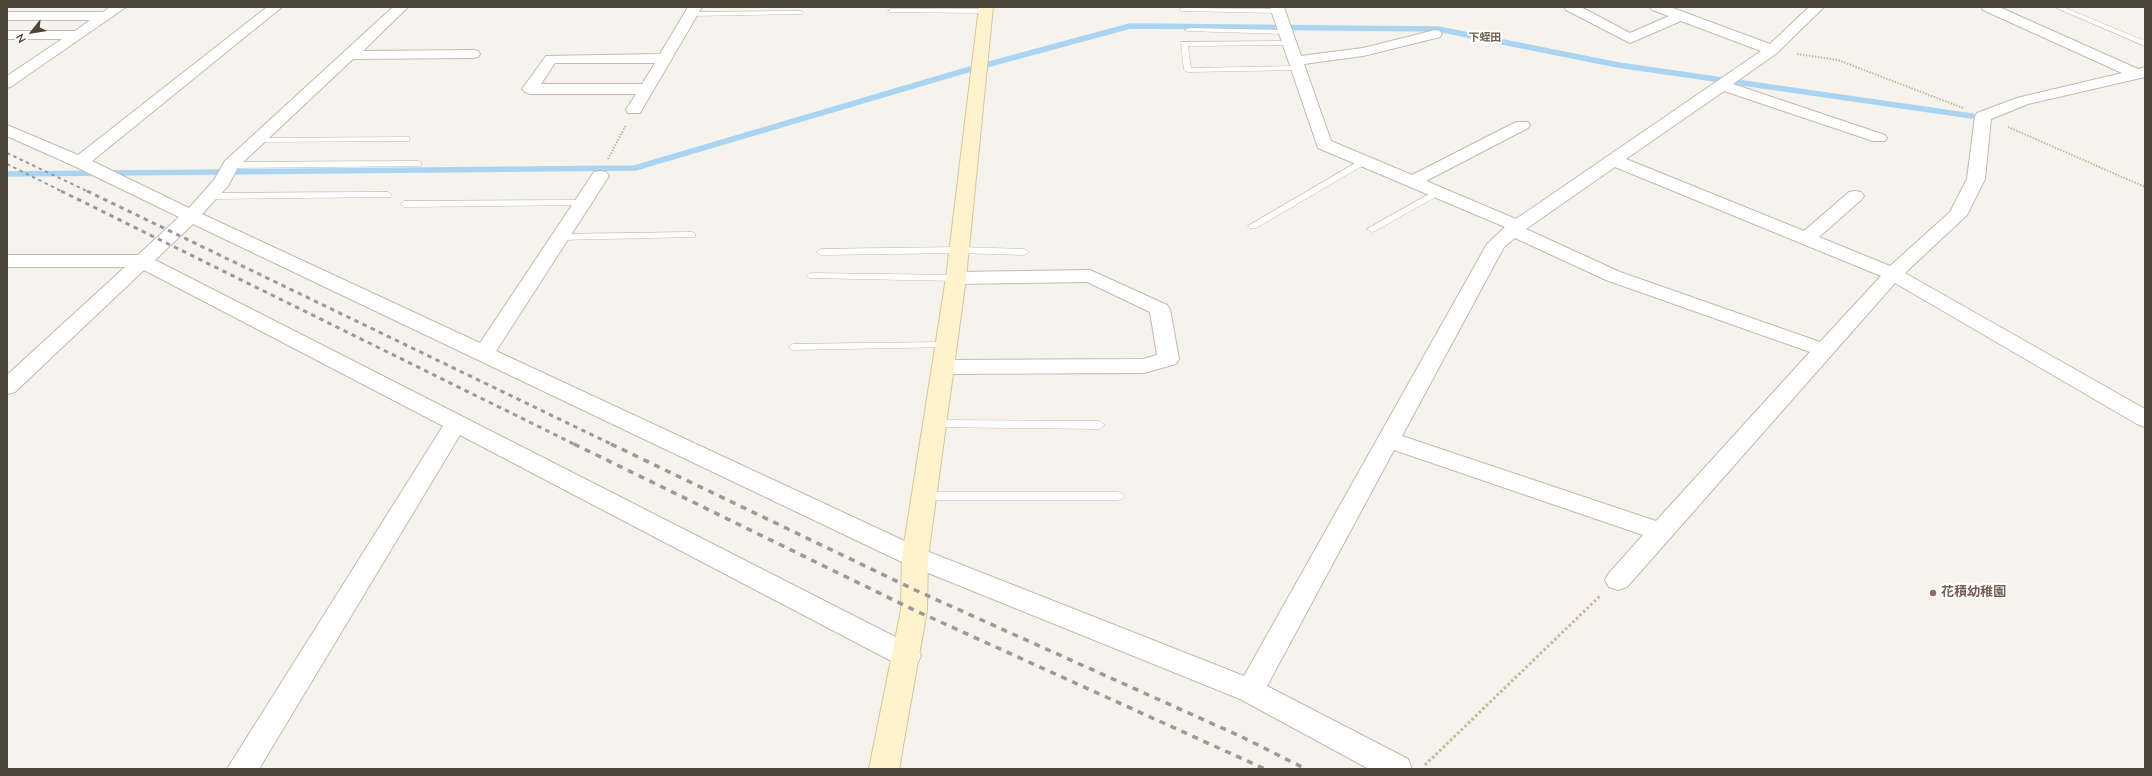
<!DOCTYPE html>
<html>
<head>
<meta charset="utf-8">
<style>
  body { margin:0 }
  #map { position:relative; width:2152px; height:776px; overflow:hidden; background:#f6f3ec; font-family:"Nunito Sans",sans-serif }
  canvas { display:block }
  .frame { position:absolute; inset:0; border:8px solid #4b4439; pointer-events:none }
  .north { position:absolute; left:12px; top:12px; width:40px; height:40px; -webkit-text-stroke:3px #fff; paint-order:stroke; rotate:240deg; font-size:11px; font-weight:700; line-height:16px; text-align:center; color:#4b4439 }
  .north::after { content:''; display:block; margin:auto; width:14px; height:18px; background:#4b4439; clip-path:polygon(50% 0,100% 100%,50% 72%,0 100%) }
</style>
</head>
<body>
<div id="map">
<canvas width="2152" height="776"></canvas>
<div class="frame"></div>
<div class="north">N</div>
</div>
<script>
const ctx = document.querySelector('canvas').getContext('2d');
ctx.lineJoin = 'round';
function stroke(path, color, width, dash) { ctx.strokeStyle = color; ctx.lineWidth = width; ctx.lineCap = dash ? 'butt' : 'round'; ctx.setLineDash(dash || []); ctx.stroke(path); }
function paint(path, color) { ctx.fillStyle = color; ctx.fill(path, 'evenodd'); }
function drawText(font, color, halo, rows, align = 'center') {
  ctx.font = font + ' "Nunito Sans","Noto Sans JP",sans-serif'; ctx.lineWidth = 4; ctx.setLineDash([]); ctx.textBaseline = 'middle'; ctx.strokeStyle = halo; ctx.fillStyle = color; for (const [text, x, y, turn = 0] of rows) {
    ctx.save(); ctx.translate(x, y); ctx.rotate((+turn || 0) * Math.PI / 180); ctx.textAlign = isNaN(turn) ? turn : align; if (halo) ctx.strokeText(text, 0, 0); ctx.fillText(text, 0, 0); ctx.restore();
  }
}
stroke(new Path2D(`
  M7 174 635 168 960 72 1130 26 1438 29 1618 65 1972 116`), '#a9d4f2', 5.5);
const lane = new Path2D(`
  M2054 7H2063L2145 41V46Z
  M1182 8 1278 9 1281 11 1278 13 1180 11 1179 10Z
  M891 9H985L988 11 985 13 889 12 888 11Z
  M801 11 804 13 803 14 691 16 688 14 691 12Z
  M1189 28 1285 30 1289 32 1285 34 1187 31 1185 30Z
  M1289 41 1293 43 1292 45 1188 46 1191 68 1298 66H1301V70L1188 72 1184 70 1181 42Z
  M406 137H409V141L259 142 255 140 259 138Z
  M1364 158 1368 161 1367 163 1256 228H1250L1248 226Z
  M418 161 421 162V166L231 168 227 165 231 162Z
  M1438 189 1442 192 1441 194 1375 231 1372 232 1367 229Z
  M388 192 392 195 391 197 209 199 205 196 209 193Z
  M582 200 585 201V205L404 207 400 204 404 201Z
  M692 232 695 233V237L560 240 555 237 560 234Z
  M958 247 1024 249 1029 252 1024 255 958 253 821 255 816 252 821 249Z
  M812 273 956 275 961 278 956 281 809 278 807 276 809 274Z
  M946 342 950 343 951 345 950 347 793 350 788 347 793 344Z
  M935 420 1099 421 1105 425 1099 429 931 427 929 424 931 421Z
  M924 492H1118L1122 493 1124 496 1122 499 1118 500H924L920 499 918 496 920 493Z`);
const street = new Path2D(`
  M110 7H126L12 86 7 88V76L62 39H7V31H75L90 20H7V12H103Z
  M267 7H282L92 161 189 208 214 180 225 161 393 7H408L363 51 473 50 478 51 480 54 478 57 473 58 353 59 238 167 228 186 202 214 480 343 594 172 600 171 606 172 609 176 496 351 924 550 1244 676 1487 244 1505 227 1318 148 1270 7H1284L1301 56 1363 48 1435 30 1440 31 1442 34 1440 37 1363 56 1304 64 1331 141 1412 175 1516 122H1528L1530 125 1528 128 1426 181 1516 219 1761 51 1681 21 1630 43 1566 10 1564 7H1581L1630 33 1669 16 1652 10 1650 7H1670L1770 44 1809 7H1824L1777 53 1733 84 1885 135 1887 138 1885 141H1873L1724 91 1626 159 1804 231 1849 192 1855 191 1861 192 1864 196 1861 200 1819 237 1890 266 1950 212 1967 179 1975 116 1977 113 2017 98 2122 73 1983 10 1981 7H1999L2138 69 2145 67V77L2028 104 1991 119 1985 179 1967 215 1905 273 2145 409V427L2137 424 1895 283 1627 587 1618 590 1609 587 1605 580 1609 573 1643 535 1394 450 1267 686 1408 759 1412 769H1369L1240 699 906 564 193 224 155 260 917 648 921 656 917 664 907 667 897 664 460 435 259 769H227L443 426 144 270 15 392 7 394V375L125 267H7V255H138L179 217 74 166 7 136V125L78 155ZM1615 167 1881 276 1820 342 1620 272 1526 229ZM1515 238 1606 280 1810 352 1656 521 1402 436 1504 247Z
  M688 7H702L640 113H628L626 110 636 94H530L525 92 522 89 546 56 660 54ZM555 63H655L642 84H541Z
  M1090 270 1167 305 1170 309 1179 359 1176 364 1144 373 943 374 935 372 932 367 935 362 943 360 1143 359 1157 355 1150 312 1087 282 956 284 949 282 946 278 949 274 956 272Z`);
const secondary = new Path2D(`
  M979 7H993L966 278 928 557 927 610 899 769H869L901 610 902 557 946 278Z`);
stroke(lane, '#c2bbae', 1);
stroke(street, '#c2bbae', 2);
stroke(secondary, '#d6c79b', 2);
stroke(new Path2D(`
  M1797 54 1838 60 1963 108
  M2008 127 2145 187
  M608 159 626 125`), '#c4b79f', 2, [1.5, 1.5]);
stroke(new Path2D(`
  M1425 765 1600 596`), '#c4b79f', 3, [2.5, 2.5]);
paint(lane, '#fff');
paint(street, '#fff');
paint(secondary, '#fff3cd');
stroke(new Path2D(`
  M7 153 89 192
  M7 164 63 192`), '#9a9a9a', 2, [3.5, 3.5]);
stroke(new Path2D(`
  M61 191 576 445
  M87 191 613 445`), '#9a9a9a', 3, [4.5, 4.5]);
stroke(new Path2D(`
  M574 444 914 610 1265 769
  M611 444 915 590 1242 737 1306 769`), '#9a9a9a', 3.5, [6, 6]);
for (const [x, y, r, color] of [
  [1933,593,4,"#8d6e63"]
]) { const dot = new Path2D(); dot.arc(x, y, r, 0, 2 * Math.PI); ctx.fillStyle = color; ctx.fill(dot); stroke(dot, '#fff', 1.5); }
drawText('bold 11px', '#6e6250', '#fff', [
  ["下蛭田",1485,38]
]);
drawText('bold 13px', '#785e54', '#fff', [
  ["花積幼稚園",1941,593]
], 'left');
</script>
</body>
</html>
